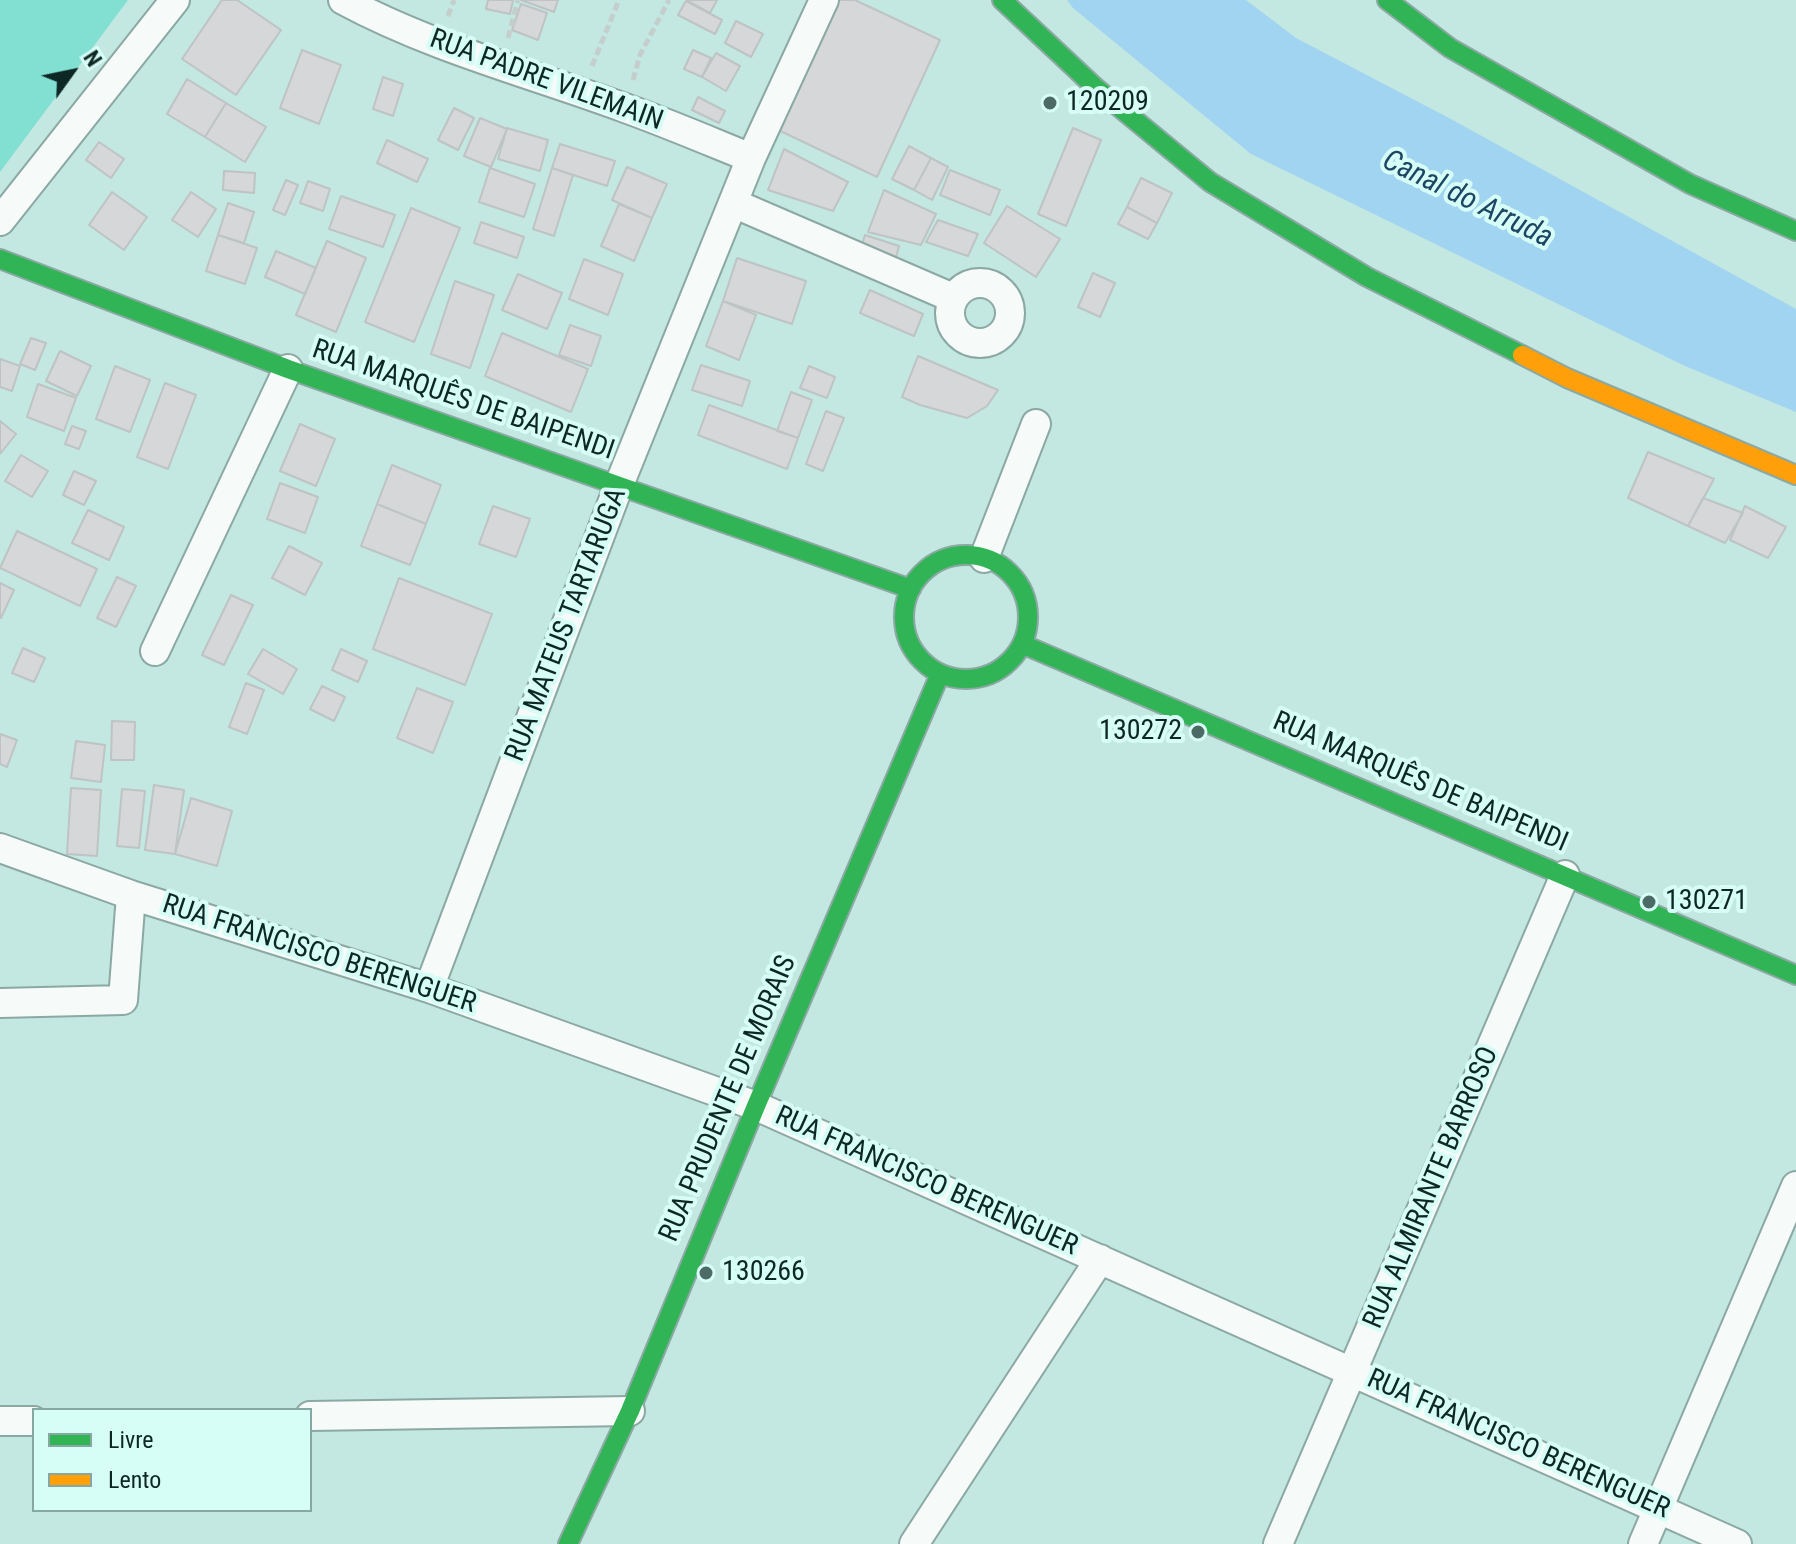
<!DOCTYPE html>
<html>
<head>
<meta charset="utf-8">
<style>
  body { margin:0 }
  #map { position:relative; width:1796px; height:1544px; overflow:hidden; background:#c3e7e1; font-family:"Roboto Condensed",sans-serif }
  canvas { display:block }
  .legend { position:absolute; left:32px; top:1408px; width:280px; height:104px; box-sizing:border-box; background:#d7fef6; border:2px solid #86a8a2; margin:0; padding:10px 14px; list-style:none; font-size:24px; color:#0d2824 }
  .legend li { display:flex; align-items:center; gap:16px; height:40px }
  .legend b { width:40px; border:2px solid #86a8a2 }
  .north { position:absolute; left:32px; top:32px; width:80px; height:80px; -webkit-text-stroke:6px #d7fef6; paint-order:stroke; rotate:57deg; font-size:22px; font-weight:700; line-height:32px; text-align:center; color:#0d2824 }
  .north::after { content:''; display:block; margin:auto; width:28px; height:36px; background:#0d2824; clip-path:polygon(50% 0,100% 100%,50% 72%,0 100%) }
</style>
</head>
<body>
<div id="map">
<canvas width="1796" height="1544"></canvas>
<ul class="legend">
<li><b style="height:10px;background:#30b455"></b>Livre</li>
<li><b style="height:10px;background:#ff9f0a"></b>Lento</li>
</ul>
<div class="north">N</div>
</div>
<script>
const ctx = document.querySelector('canvas').getContext('2d');
ctx.lineJoin = 'round';
function paint(path, color) { ctx.fillStyle = color; ctx.fill(path, 'evenodd'); }
function stroke(path, color, width, dash) { ctx.strokeStyle = color; ctx.lineWidth = width; ctx.lineCap = dash ? 'butt' : 'round'; ctx.setLineDash(dash || []); ctx.stroke(path); }
function drawText(font, color, halo, rows, align = 'center') {
  ctx.font = font + ' "Roboto Condensed",sans-serif'; ctx.lineWidth = 8; ctx.setLineDash([]); ctx.textBaseline = 'middle'; ctx.strokeStyle = halo; ctx.fillStyle = color; for (const [text, x, y, turn = 0] of rows) {
    ctx.save(); ctx.translate(x, y); ctx.rotate((+turn || 0) * Math.PI / 180); ctx.textAlign = isNaN(turn) ? turn : align; if (halo) ctx.strokeText(text, 0, 0); ctx.fillText(text, 0, 0); ctx.restore();
  }
}
paint(new Path2D(`
  M0 0H128L0 172Z`), '#82e0d3');
paint(new Path2D(`
  M1067 0H1246L1296 38 1449 118 1796 309V412L1685 366 1251 154 1073 8Z`), '#a1d4f1');
const building = new Path2D(`
  M222 0H237L281 30 236 95 182 59Z
  M488 0H513L510 14 486 9Z
  M521 0H558L554 12Z
  M686 0H717L710 13Z
  M833 0H855L940 40 877 177 774 128Z
  M686 1 722 20 715 34 678 15Z
  M521 4 547 13 538 40 512 30Z
  M736 21 763 34 751 57 725 43Z
  M302 50 341 65 319 124 280 108Z
  M693 50 711 58 702 77 684 69Z
  M716 53 740 66 726 91 702 77Z
  M383 77 403 84 393 116 373 109Z
  M187 79 226 103 205 137 167 114Z
  M698 97 725 111 719 123 692 110Z
  M226 103 266 127 245 162 205 137Z
  M454 108 474 118 458 150 438 140Z
  M480 118 507 129 491 167 464 156Z
  M507 128 548 140 540 171 498 159Z
  M1073 128 1101 140 1066 226 1038 214Z
  M387 140 428 159 417 182 377 163Z
  M99 142 124 159 111 178 86 160Z
  M560 144 615 161 607 186 552 168Z
  M909 146 931 158 914 190 892 179Z
  M784 149 848 182 833 211 768 190Z
  M931 158 948 167 932 200 914 190Z
  M627 167 667 184 652 218 612 200Z
  M490 168 535 184 524 217 479 202Z
  M552 168 573 175 554 236 533 229Z
  M950 170 1000 190 990 215 940 195Z
  M224 171 255 173 254 193 223 190Z
  M1141 178 1172 193 1157 223 1127 207Z
  M286 180 298 185 285 215 273 210Z
  M308 181 330 189 323 211 300 203Z
  M884 190 936 214 921 245 868 232Z
  M112 192 147 217 124 250 89 225Z
  M191 192 216 209 198 237 172 220Z
  M341 196 395 215 383 247 329 229Z
  M228 203 254 212 244 243 218 235Z
  M619 204 652 218 634 261 601 246Z
  M1007 206 1060 239 1036 277 984 243Z
  M1127 207 1157 223 1148 239 1118 224Z
  M411 208 460 228 414 342 365 322Z
  M938 220 978 234 968 256 926 242Z
  M481 222 524 237 517 258 474 243Z
  M218 235 257 248 245 284 206 271Z
  M865 235 899 246 895 261 860 251Z
  M327 241 366 258 336 332 296 315Z
  M276 251 316 268 305 294 265 277Z
  M737 258 806 281 792 324 723 301Z
  M584 259 623 274 608 315 569 299Z
  M1093 273 1115 283 1100 317 1078 307Z
  M518 274 562 293 547 329 502 310Z
  M455 281 494 295 470 368 431 354Z
  M870 290 923 314 914 336 860 313Z
  M723 301 756 315 739 360 706 346Z
  M570 325 601 336 591 366 559 355Z
  M502 333 588 369 571 412 485 376Z
  M31 338 46 343 35 370 20 364Z
  M60 351 91 366 77 396 46 381Z
  M918 356 998 390 987 406 967 418 920 405 902 397Z
  M0 359 20 366 12 391 0 387Z
  M701 365 750 381 742 406 692 390Z
  M115 366 150 380 130 432 96 419Z
  M809 366 835 377 827 398 800 388Z
  M165 383 196 395 168 469 137 457Z
  M38 384 76 398 64 431 27 417Z
  M791 392 812 400 798 438 777 431Z
  M709 405 798 438 787 469 698 435Z
  M826 411 844 418 823 471 806 464Z
  M0 421 16 434 0 454Z
  M300 424 335 439 316 486 280 471Z
  M72 426 86 431 79 449 65 444Z
  M1648 452 1714 479 1688 526 1628 498Z
  M21 455 48 471 32 497 5 481Z
  M392 465 441 485 426 524 377 504Z
  M74 471 96 481 84 505 63 495Z
  M280 483 318 497 305 533 267 519Z
  M1703 498 1743 513 1725 543 1688 526Z
  M377 504 426 524 410 565 361 546Z
  M493 506 530 519 516 557 479 544Z
  M1745 506 1786 527 1768 558 1730 540Z
  M88 510 124 527 109 560 72 543Z
  M17 531 97 569 80 606 0 568Z
  M289 546 322 563 305 595 272 578Z
  M117 577 136 586 116 627 97 618Z
  M399 578 492 614 465 685 373 649Z
  M0 583 14 590 1 618 0 617Z
  M231 595 253 605 224 665 202 655Z
  M23 648 45 658 34 682 12 673Z
  M263 649 297 669 283 694 248 674Z
  M341 649 367 661 358 682 332 670Z
  M246 683 264 690 247 734 229 727Z
  M322 686 345 697 334 721 310 709Z
  M417 688 453 702 433 753 397 738Z
  M112 721 135 722 134 760H111Z
  M0 734 17 740 7 767 0 764Z
  M76 741 105 745 101 782 71 778Z
  M154 785 184 790 175 854 145 850Z
  M71 788 101 790 97 856 67 854Z
  M122 789 145 791 139 848 117 846Z
  M191 798 232 811 217 866 175 854Z`);
paint(building, '#d5d7d8');
stroke(building, '#bec3c3', 2);
const street = new Path2D(`
  M343 0C432 48 530 73 625 108 667 123 709 141 751 158
  M733 203 953 298
  M0 221 175 0
  M950 313a30 30 0 1 1 60 0a30 30 0 1 1-60 0Z
  M984 558 1036 424
  M155 651 288 369
  M0 848 131 895 429 988 756 1106 1737 1544
  M429 988 619 485 751 158 824 0
  M0 1003 123 1000 131 895
  M310 1416 630 1411
  M0 1421H34
  M914 1544 1100 1259
  M1278 1544 1565 875
  M1643 1544 1796 1186`);
const fast = new Path2D(`
  M1002 0 1096 88 1210 182 1367 277 1522 355
  M1387 0 1450 48 1690 184 1796 231
  M0 259 288 369 911 589
  M904 617a62 62 0 1 1 124 0a62 62 0 1 1-124 0Z
  M1022 644 1796 975
  M568 1544 630 1411 756 1106 940 674`);
const slow = new Path2D(`
  M1522 355 1567 378 1796 475`);
stroke(street, '#8ba8a3', 32);
stroke(fast, '#8ba8a3', 22);
stroke(slow, '#8ba8a3', 22);
stroke(new Path2D(`
  M448 16 454 0
  M508 38 518 0
  M592 66 619 0
  M633 80 640 55 669 0`), '#c4cfcd', 5, [8, 4]);
stroke(street, '#f6fbfa', 28);
stroke(fast, '#30b455', 18);
stroke(slow, '#ff9f0a', 18);
for (const [x, y, r, color] of [
  [1050,103,8,"#4d6b66"],
  [1198,732,8,"#4d6b66"],
  [1649,902,8,"#4d6b66"],
  [706,1273,8,"#4d6b66"]
]) { const dot = new Path2D(); dot.arc(x, y, r, 0, 2 * Math.PI); ctx.fillStyle = color; ctx.fill(dot); stroke(dot, '#d7fef6', 3); }
drawText('28px', '#0d2824', '#d7fef6', [
  ["RUA PADRE VILEMAIN",546,81,20],
  ["RUA MARQUÊS DE BAIPENDI",463,401,19],
  ["RUA MATEUS TARTARUGA",567,625,-69],
  ["RUA MARQUÊS DE BAIPENDI",1420,783,23],
  ["RUA FRANCISCO BERENGUER",319,955,18],
  ["RUA PRUDENTE DE MORAIS",729,1099,-67],
  ["RUA FRANCISCO BERENGUER",926,1182,24],
  ["RUA ALMIRANTE BARROSO",1432,1188,-67],
  ["RUA FRANCISCO BERENGUER",1518,1445,24]
]);
drawText('28px', '#0d2824', '#d7fef6', [
  ["120209",1066,103],
  ["130272",1182,732,"right"],
  ["130271",1665,902],
  ["130266",722,1273]
], 'left');
drawText('italic 30px', '#1c4664', '#d7fef6', [
  ["Canal do Arruda",1467,200,26]
]);
</script>
</body>
</html>
